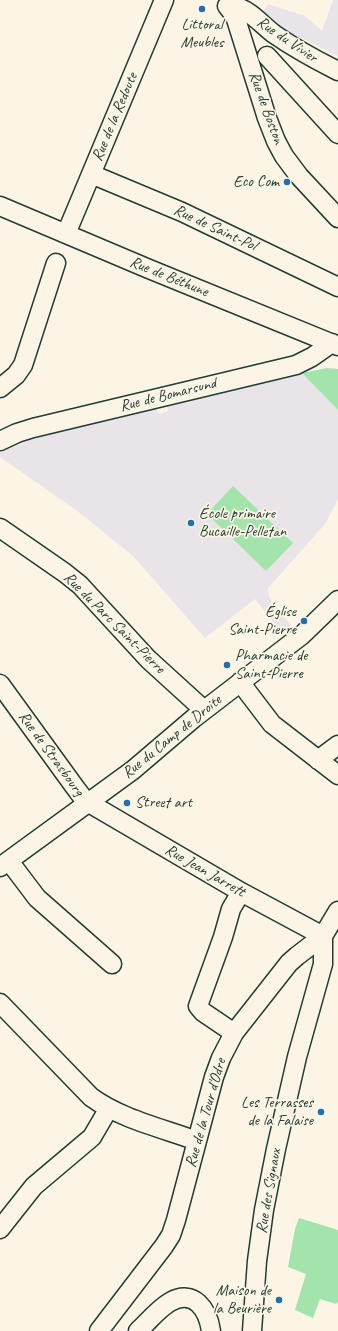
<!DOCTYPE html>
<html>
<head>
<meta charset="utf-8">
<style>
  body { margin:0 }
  canvas { display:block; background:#fcf5e5 }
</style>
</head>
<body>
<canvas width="338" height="1331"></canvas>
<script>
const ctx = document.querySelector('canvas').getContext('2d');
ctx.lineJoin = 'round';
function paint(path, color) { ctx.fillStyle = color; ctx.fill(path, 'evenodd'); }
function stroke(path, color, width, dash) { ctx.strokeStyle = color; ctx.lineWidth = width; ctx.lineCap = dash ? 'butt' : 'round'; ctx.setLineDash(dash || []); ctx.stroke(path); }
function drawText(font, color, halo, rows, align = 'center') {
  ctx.font = font + ' Caveat,sans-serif'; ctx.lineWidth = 3.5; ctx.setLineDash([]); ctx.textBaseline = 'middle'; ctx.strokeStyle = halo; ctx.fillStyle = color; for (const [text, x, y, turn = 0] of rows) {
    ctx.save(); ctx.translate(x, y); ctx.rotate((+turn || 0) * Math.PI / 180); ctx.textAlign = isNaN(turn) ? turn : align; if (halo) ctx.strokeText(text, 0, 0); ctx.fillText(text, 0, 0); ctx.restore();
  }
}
paint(new Path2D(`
  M333 0H338V56L281 28 262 13 268 4 305 16 322 31Z
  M302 373 338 410V499L325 524 268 588 269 597 292 627 283 634 255 599 205 638 133 556 76 510 0 457V452L37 437 154 408 157 410 159 414 168 411 167 404 237 389 238 390 246 388V387Z`), '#e9e4e7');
paint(new Path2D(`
  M327 368 338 369V410L302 373Z
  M233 486 293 543 266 571 207 514Z
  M299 1218 338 1230V1302L336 1304 320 1299 313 1318 295 1310 306 1274 288 1267 295 1229Z`), '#a3e4ad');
const minor = new Path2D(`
  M227 6 235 16 267 118 276 141 284 156 299 176 338 218
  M237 7C251 11 262 25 274 34 294 48 316 60 338 71
  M267 56 338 134
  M91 174 182 212 338 287
  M0 206 149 269 338 346
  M66 234 164 0
  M0 388 16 375 23 365 56 263
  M0 441 17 433 33 428 296 365 312 357 332 343
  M0 528 65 573 80 585 148 659 204 710
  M240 682 272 724 338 775
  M0 684 74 786 83 798 89 803 241 892 323 936
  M318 760 338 745
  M9 861 37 898 112 964
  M0 867 133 770 194 718 302 635 338 600
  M0 1003 91 1097C121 1119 162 1128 197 1141
  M234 1033 203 1012 198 1006 223 937 231 909 241 892
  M0 1229 34 1186 92 1137 109 1108
  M99 1331 164 1246 171 1235 176 1220 214 1077 221 1058 234 1033 289 963 297 956 323 936 338 911
  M138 1331C148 1322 158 1309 170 1302 194 1288 208 1310 211 1331
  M252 1331 257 1261 264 1210 276 1149 297 1057 323 964V936`);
stroke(minor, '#1f3d34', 21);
stroke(minor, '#fcf5e5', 18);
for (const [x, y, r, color] of [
  [202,9,4,"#1f6fb2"],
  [287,182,4,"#1f6fb2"],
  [191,523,4,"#1f6fb2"],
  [304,621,4,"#1f6fb2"],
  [227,665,4,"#1f6fb2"],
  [127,803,4,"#1f6fb2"],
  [321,1112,4,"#1f6fb2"],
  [279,1300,4,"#1f6fb2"]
]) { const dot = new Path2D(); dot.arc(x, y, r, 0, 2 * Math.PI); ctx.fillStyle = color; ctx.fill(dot); stroke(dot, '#fcf5e5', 1.5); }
drawText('16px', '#1f3d34', '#fcf5e5', [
  ["Littoral",202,25,"center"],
  ["Meubles",202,43,"center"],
  ["Eco Com",279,182],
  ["École primaire",199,514,"left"],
  ["Bucaille-Pelletan",199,532,"left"],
  ["Église",296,612],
  ["Saint-Pierre",296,630],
  ["Pharmacie de",235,656,"left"],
  ["Saint-Pierre",235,674,"left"],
  ["Street art",135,803,"left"],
  ["Les Terrasses",313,1103],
  ["de la Falaise",313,1121],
  ["Maison de",271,1291],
  ["la Beurière",271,1309]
], 'right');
drawText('16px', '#1f3d34', '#fcf5e5', [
  ["Rue du Vivier",287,40,34],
  ["Rue de Boston",266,108,70],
  ["Rue de la Redoute",115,117,-67],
  ["Rue de Saint-Pol",215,228,25],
  ["Rue de Béthune",169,277,22],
  ["Rue de Bomarsund",168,395,-14],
  ["Rue du Parc Saint-Pierre",114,623,45],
  ["Rue du Camp de Droite",172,737,-39],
  ["Rue de Strasbourg",51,754,54],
  ["Rue Jean Jarrett",205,871,30],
  ["Rue de la Tour d'Odre",206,1113,-74],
  ["Rue des Signaux",269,1191,-80]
]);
</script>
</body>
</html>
